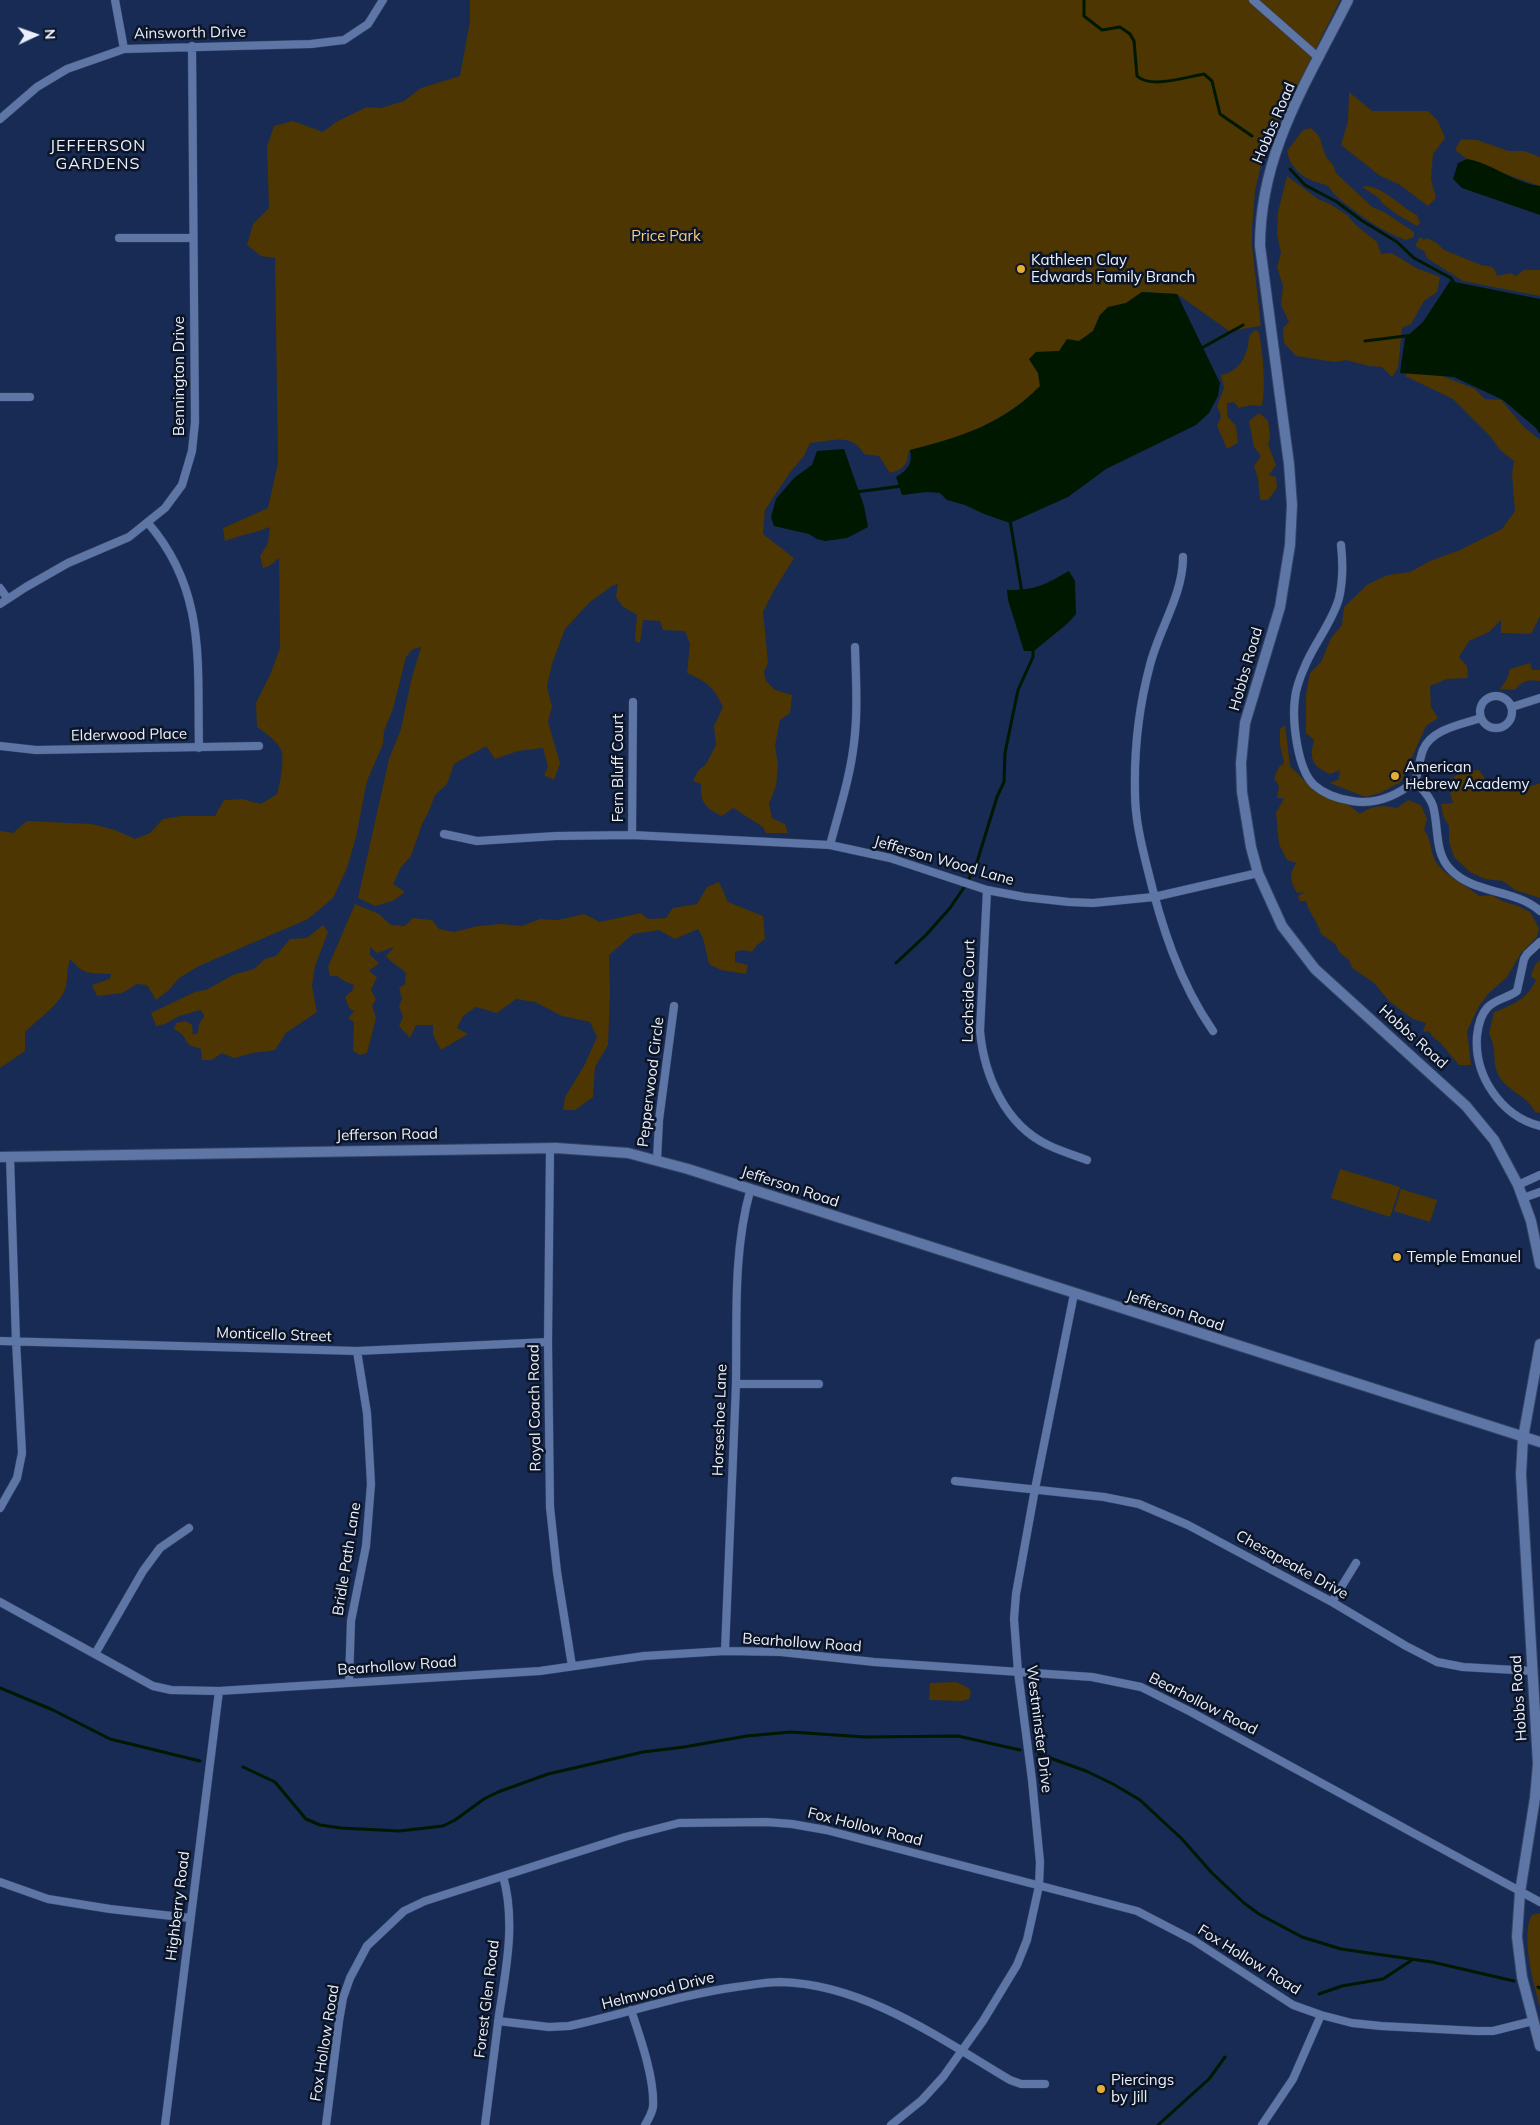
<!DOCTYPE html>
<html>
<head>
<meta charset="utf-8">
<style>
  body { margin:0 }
  #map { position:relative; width:1540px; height:2125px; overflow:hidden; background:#172b55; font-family:Mulish,sans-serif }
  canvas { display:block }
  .north { position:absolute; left:10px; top:10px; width:50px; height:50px; -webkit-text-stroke:4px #0c1527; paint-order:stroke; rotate:87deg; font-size:14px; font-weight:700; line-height:20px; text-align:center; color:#eaf0fb }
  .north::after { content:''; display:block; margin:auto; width:18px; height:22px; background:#eaf0fb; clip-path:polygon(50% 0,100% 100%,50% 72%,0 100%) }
</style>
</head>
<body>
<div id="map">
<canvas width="1540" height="2125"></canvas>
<div class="north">N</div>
</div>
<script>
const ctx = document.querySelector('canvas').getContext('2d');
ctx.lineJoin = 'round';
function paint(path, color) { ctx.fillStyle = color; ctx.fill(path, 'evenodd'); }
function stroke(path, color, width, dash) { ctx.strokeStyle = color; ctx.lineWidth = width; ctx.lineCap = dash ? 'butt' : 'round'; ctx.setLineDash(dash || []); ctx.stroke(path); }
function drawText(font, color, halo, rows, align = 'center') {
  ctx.font = font + ' Mulish,sans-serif'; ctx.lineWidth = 5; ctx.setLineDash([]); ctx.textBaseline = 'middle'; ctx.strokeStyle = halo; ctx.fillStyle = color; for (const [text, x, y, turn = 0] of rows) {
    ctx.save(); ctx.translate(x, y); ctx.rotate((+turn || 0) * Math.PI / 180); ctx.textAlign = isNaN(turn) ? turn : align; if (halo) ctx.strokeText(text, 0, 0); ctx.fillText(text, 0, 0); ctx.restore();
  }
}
paint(new Path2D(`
  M470 0H1340L1264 152 1255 191 1252 228V246L1261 326 1229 331 1177 294 1142 292 1126 303 1108 308 1100 315 1093 331 1079 341 1060 351 1036 352 1029 359 1038 373 1040 386C1006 420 957 442 909 450 907 464 905 469 890 473L879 456 864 454C852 432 831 441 810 443L804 456 791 471 765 510 763 534 794 558 773 592 763 612 768 663 764 672 766 681 775 690 792 695 790 713 780 720 775 746 778 765 776 786 769 804 772 818 785 824 788 833H766L763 827 733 808 722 816C706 808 700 804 701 784L693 781 698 771 706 764 716 745 714 726 723 707C714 687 706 681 687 673L690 644 685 631 663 630 660 621 643 620 640 643 635 641 637 615 622 606 616 597 618 584 612 586 590 602 565 629 552 664 547 686 552 707 548 722 560 763 554 780 544 775 548 767 543 748 518 751 495 759 486 746 454 764 447 784 435 795 429 811 422 824 411 856 401 867 393 884 405 892 393 901 375 906 358 898 389 759 401 729 411 681 421 647 413 649 406 657 393 709 384 731 383 744 367 781 356 837 347 868 333 898 308 919 199 966 179 978 169 990 156 1000 147 985 137 984 122 993 97 996 92 985 110 979 111 974C89 973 85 976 70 959 67 968 68 976 66 986 63 1002 37 1020 25 1032V1051L0 1068V831L13 833 27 821 91 824 115 830 135 839 150 833 163 819 181 816H215L224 800 242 799 261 804 277 794C280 784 285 760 281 750 277 740 265 733 257 727L256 703 270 675 280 648 279 558 269 566 263 568 260 556 268 543 270 527C255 533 240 535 225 541L223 528 268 508 278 463 275 258 261 256 247 245 253 224 269 208 267 147 274 126 293 121 323 132 336 122 367 107 381 108 404 101 421 88 460 76 470 21Z
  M1349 92 1372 111H1428L1438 121 1445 138 1433 154 1431 180 1436 198 1428 206 1400 185 1379 175 1341 145 1348 121Z
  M1311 128 1319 136 1326 157 1333 165 1336 173 1372 207 1384 212 1414 232V237L1406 240C1384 233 1353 211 1335 195 1333 193 1331 189 1328 186 1324 184 1318 183 1313 181 1300 176 1289 165 1287 151L1303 130Z
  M1461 139 1477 140 1509 151H1524L1540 157V186L1502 173 1476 161 1467 159 1455 150Z
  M1287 176 1318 199 1330 204 1347 215 1357 226 1377 242 1381 254 1392 253 1416 268 1440 277 1437 292 1424 301 1411 324 1402 328 1398 368 1392 377 1382 367 1369 366 1346 360 1334 362 1296 356 1284 343 1283 328 1289 322 1281 305 1283 286 1277 267 1281 253 1277 234 1278 212Z
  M1367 186C1387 189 1400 207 1417 215L1420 223 1417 226 1398 215 1383 204 1379 198 1362 187Z
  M1420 237 1424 240 1427 238 1437 243 1444 250 1481 265 1492 267 1495 270 1497 276 1511 273 1516 276 1524 270H1540V296L1463 281 1427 258 1424 251 1415 246Z
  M1255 330 1259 332C1263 354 1266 385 1262 406L1251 405 1239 408 1234 402 1227 403V416L1236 426 1238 443 1227 449 1217 426 1221 416 1217 406 1224 388 1221 375C1241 371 1248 354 1249 336Z
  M1415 365 1475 389 1485 399 1501 400 1524 427 1540 440V616L1531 634 1501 633V620L1489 632 1469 641 1459 657 1467 666 1468 678 1447 679 1430 686 1431 707 1438 718 1426 726 1401 782 1380 793 1365 797 1330 783 1339 779 1340 770 1330 774C1312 766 1309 759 1314 740L1306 733V694L1310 673 1321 662 1331 638 1342 625 1344 607 1368 584 1388 575 1410 572 1430 561 1460 550 1502 529 1515 511 1512 474 1514 461 1500 450 1490 436 1453 399 1405 376Z
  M1259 413 1268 420 1270 437 1268 444 1276 465 1269 475 1276 477 1277 488 1268 500H1260L1258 478 1254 466 1261 456 1254 447 1249 421Z
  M1530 663 1532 670H1540V681C1529 679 1522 681 1515 690L1500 689 1507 679 1510 669Z
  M1285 725 1290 766 1318 794 1350 806 1360 814C1372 805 1383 805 1397 808L1408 800 1421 805 1427 819 1424 830C1433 840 1429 854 1438 865 1449 878 1466 885 1479 896L1492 895 1502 901 1518 906 1530 912 1539 928 1537 937 1521 953 1507 977 1489 993 1479 1006 1467 1031 1471 1065H1459C1453 1058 1448 1052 1443 1046 1438 1039 1434 1041 1429 1031L1423 1032 1426 1023 1413 1019 1389 1001 1374 983 1352 968 1349 960 1340 953 1335 944 1321 934C1318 921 1309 914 1306 901H1300L1298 896 1305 892 1297 893C1290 881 1289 875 1296 863L1287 860 1279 844 1276 813 1284 798H1277L1279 786 1274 778 1279 767 1284 763 1280 745V729Z
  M1479 770 1485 779 1495 789C1511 787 1527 789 1540 783V898L1515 890 1503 881 1485 879 1470 872 1454 857 1449 841V826L1443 816 1441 804 1453 803 1450 793 1454 787 1450 779 1462 772Z
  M719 882 728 902 763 916 765 939 757 945 752 952 743 950 735 952V962L748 965 746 974 721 970 709 964 703 938 698 929 675 939 659 930 633 934 609 955 610 993 608 1045 595 1067 593 1097 575 1110H563L565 1097 584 1066 597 1037 590 1022 562 1016 535 1002 516 999 497 1013 476 1007 463 1016 457 1028 468 1034 441 1050 433 1035V1025H416L410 1038 399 1026 403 1017 399 1006 402 999 399 988 405 984 406 973C399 966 391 963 386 956L394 947 377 953 370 947V955L379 963 369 971 377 977 371 990 376 999 372 1006 376 1018 367 1053 360 1055 353 1051 354 1022 348 1018 354 1011 349 1008 345 997 352 991 354 985 344 981 337 976H330L328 967 355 904 379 914 391 925 405 926 413 918 432 920 439 929 454 932 478 926 501 924 522 926 540 919 558 920 584 914 600 922 641 913 648 919 666 918 673 908 697 904 707 887Z
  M323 925 328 932 315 966 312 986 317 1012 286 1033 275 1050 253 1053 234 1058 222 1053 212 1060H202L201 1049 189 1045 182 1034 174 1029 176 1023 186 1021 192 1025 193 1035 198 1033 199 1024 204 1016 201 1010 179 1016 165 1024 156 1026 151 1013 195 992 206 990 233 975 254 969 265 959 276 956 290 939 307 938Z
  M1540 960V1113L1535 1112C1528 1096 1507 1091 1499 1076 1491 1062 1498 1050 1489 1034L1494 1012C1513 1005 1527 999 1536 980L1531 976 1535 965Z
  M1340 1169 1400 1187 1390 1217 1331 1198Z
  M1401 1189 1437 1200 1430 1222 1394 1211Z
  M956 1682 969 1688 971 1693 969 1699 962 1701 929 1700 930 1683Z
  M1540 1913V2007C1534 1986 1520 1934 1532 1915Z`), '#4d3601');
paint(new Path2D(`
  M1467 159C1492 163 1514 183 1540 186V215L1462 188 1453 179 1458 163Z
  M1450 281 1540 299V434L1536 428 1503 400 1454 377 1400 373 1405 338 1423 322Z
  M1142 292 1177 294 1220 383 1218 396 1209 413 1196 425 1106 469 1068 497 1010 523 984 514 965 505 947 500 940 493 926 492 902 495 896 477C908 470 913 463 910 450 961 437 1003 424 1040 386L1038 373 1029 359 1036 352 1059 351 1067 339 1079 341 1093 331 1100 315 1108 307 1126 303Z
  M844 449 864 506 868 527 847 538 825 541 817 539 809 534 774 526 771 517 776 499 794 478 812 465 817 451Z
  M1069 571 1075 581 1076 614 1068 623 1034 651H1024L1008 600 1007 590C1037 590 1044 585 1069 571Z`), '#001800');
stroke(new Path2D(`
  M1084 0V16L1102 30 1120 27 1130 34 1134 41 1137 76C1151 89 1186 77 1204 74L1212 81 1220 114 1252 136
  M1290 169 1305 185 1337 202 1361 220 1397 242 1414 258 1451 278 1454 283
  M1365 341 1413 335
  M1200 349 1243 325
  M856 492 902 486
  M1010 520 1022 593
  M896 963 926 935 950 908 967 883 977 862 997 797 1004 782 1005 753 1018 690 1033 657V648
  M0 1688 53 1710 110 1739 200 1761
  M1039 1754 1086 1771 1113 1784 1140 1800 1182 1839 1212 1873 1244 1903 1259 1914 1302 1937 1341 1949 1432 1962 1514 1981
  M243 1767 275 1782 306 1819 320 1825 341 1828 399 1831 443 1826 455 1820 484 1799 498 1792 548 1774 643 1752 684 1747 747 1736 791 1732 865 1737 958 1736 1020 1750
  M1538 1987 1540 1988
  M1319 1994 1342 1986 1383 1979 1412 1960
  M1158 2125 1209 2079 1225 2057`), '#001800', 3);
const minor = new Path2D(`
  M115 0 124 49
  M1253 0 1319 58
  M0 119 37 87 67 69 124 49 311 44 344 40 368 24 383 0
  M119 238H192
  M0 397H30
  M148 523C207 591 197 664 199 748
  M1341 545C1343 563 1343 581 1339 598 1333 621 1314 644 1305 666 1301 675 1296 688 1295 698 1292 720 1297 769 1314 785 1324 794 1339 799 1352 801 1376 805 1398 795 1415 781
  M1183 557C1183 595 1159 629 1150 665 1139 706 1134 750 1135 793 1135 818 1141 843 1147 867 1161 925 1179 982 1213 1031
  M0 588 7 598
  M0 604 26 587 68 563 129 537 165 508 182 485 192 451 195 422 192 46
  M1480 712a16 16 0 1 1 32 0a16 16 0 1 1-32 0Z
  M1512 707 1540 698
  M0 746 36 750 259 746
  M1415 781C1422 789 1430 796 1433 806 1439 827 1434 852 1450 869 1474 895 1514 888 1540 911
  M1415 781C1419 771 1419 760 1423 750 1431 729 1463 724 1481 718
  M444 834 477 841 556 836 632 835 830 845 890 858 987 890 1024 897 1069 902 1093 903 1154 897 1258 873
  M632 835 633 702
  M830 845C839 811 850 778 854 743 858 712 856 679 855 647
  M987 890 980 1031C984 1075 1005 1125 1048 1145 1060 1151 1074 1155 1087 1160
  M1540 942 1527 954 1524 959 1517 991C1508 998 1495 999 1487 1008 1480 1016 1478 1026 1477 1036 1474 1076 1501 1116 1540 1126
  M550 1149 548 1342 550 1507 557 1572 572 1666
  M657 1160 659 1120 674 1006
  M1518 1185 1540 1175
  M1523 1198 1540 1192
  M0 1341 357 1351 548 1342
  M736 1384H819
  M955 1481 1104 1497 1139 1504 1188 1525 1332 1602 1406 1646 1437 1662 1463 1667 1532 1671
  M0 1508 17 1478 22 1453 16 1341 10 1157
  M0 1602 153 1686 171 1690 219 1691 540 1671 644 1656 725 1651 781 1652 874 1662 1092 1677 1141 1687 1191 1712 1540 1902
  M1332 1602 1356 1563
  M725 1651C728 1562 733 1472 736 1382 737 1318 733 1253 750 1191
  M95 1654 143 1571 160 1548 189 1528
  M349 1682 351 1621 366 1546 371 1484 367 1413 357 1351
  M0 1882 48 1899 110 1909 190 1918
  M631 2010C640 2037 655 2079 653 2107 652 2113 648 2120 645 2125
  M498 2021 549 2027 569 2026C625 2014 679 1995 736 1987 751 1985 766 1982 781 1982 864 1984 941 2039 1010 2080L1021 2084H1045
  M165 2125 219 1691
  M326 2125 339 2021 343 1998 350 1978 367 1946 404 1911 425 1901 625 1837 679 1823 766 1822 792 1824 826 1830 1137 1911 1193 1940 1293 2005 1321 2015 1352 2023 1381 2026 1476 2031H1493L1533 2021
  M485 2125C490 2088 494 2052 499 2015 506 1969 516 1922 503 1876
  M891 2125 922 2100 943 2077 983 2021 1017 1965 1027 1940 1039 1886 1040 1862 1032 1780 1018 1672 1014 1619 1016 1594 1035 1489 1074 1294
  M1262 2125 1293 2079 1321 2015`);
const tertiary = new Path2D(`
  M1348 0C1307 82 1260 152 1260 246L1289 464 1292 505 1290 545 1280 607 1245 723 1241 763 1242 792 1251 847 1258 873 1282 926 1315 969 1466 1106 1494 1140 1518 1185 1531 1221 1540 1264
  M0 1157 556 1148 628 1153 688 1169 1540 1442
  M1540 1344 1523 1438 1521 1474 1538 1764 1535 1798 1520 1892 1517 1937 1522 1977 1540 2046`);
stroke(minor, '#354364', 9);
stroke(tertiary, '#354364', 12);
stroke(minor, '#5d76a5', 8);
stroke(tertiary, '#5d76a5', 10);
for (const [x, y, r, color] of [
  [1021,269,5,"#e4ad35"],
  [1395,776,5,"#e4ad35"],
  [1397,1257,5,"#e4ad35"],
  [1101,2089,5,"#e4ad35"]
]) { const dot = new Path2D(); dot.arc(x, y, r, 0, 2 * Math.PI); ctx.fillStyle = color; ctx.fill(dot); stroke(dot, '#0c1527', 2); }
drawText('15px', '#eaf0fb', '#0c1527', [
  ["Ainsworth Drive",190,33,-1],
  ["Hobbs Road",1274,123,-67],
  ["Bennington Drive",179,376,-90],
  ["Hobbs Road",1246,669,-74],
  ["Elderwood Place",129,735,-1],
  ["Fern Bluff Court",618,768,-90],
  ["Jefferson Wood Lane",944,861,16],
  ["Lochside Court",969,991,-89],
  ["Hobbs Road",1413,1037,42],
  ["Pepperwood Circle",651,1082,-83],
  ["Jefferson Road",387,1135,-1],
  ["Jefferson Road",790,1187,18],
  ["Jefferson Road",1175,1311,18],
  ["Monticello Street",274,1335,2],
  ["Royal Coach Road",535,1408,-91],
  ["Horseshoe Lane",720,1420,-88],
  ["Bridle Path Lane",347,1559,-81],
  ["Chesapeake Drive",1292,1565,29],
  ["Bearhollow Road",802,1643,4],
  ["Bearhollow Road",397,1666,-4],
  ["Hobbs Road",1519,1698,-94],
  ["Bearhollow Road",1203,1704,27],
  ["Westminster Drive",1039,1729,83],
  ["Fox Hollow Road",865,1827,14],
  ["Highberry Road",178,1906,-83],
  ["Fox Hollow Road",1249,1960,32],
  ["Helmwood Drive",658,1991,-14],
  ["Forest Glen Road",487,1999,-83],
  ["Fox Hollow Road",325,2043,-81]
]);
drawText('15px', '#f8cd7c', '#0c1527', [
  ["Price Park",666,236]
]);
drawText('15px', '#eaf0fb', '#0c1527', [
  ["Kathleen Clay",1031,260],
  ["Edwards Family Branch",1031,277],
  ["American",1405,767],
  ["Hebrew Academy",1405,784],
  ["Temple Emanuel",1407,1257],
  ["Piercings",1111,2080],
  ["by Jill",1111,2097]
], 'left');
ctx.letterSpacing = '1px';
drawText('16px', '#eaf0fb', '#0c1527', [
  ["JEFFERSON",98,146],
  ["GARDENS",98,164]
]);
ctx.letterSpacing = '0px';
</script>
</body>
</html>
